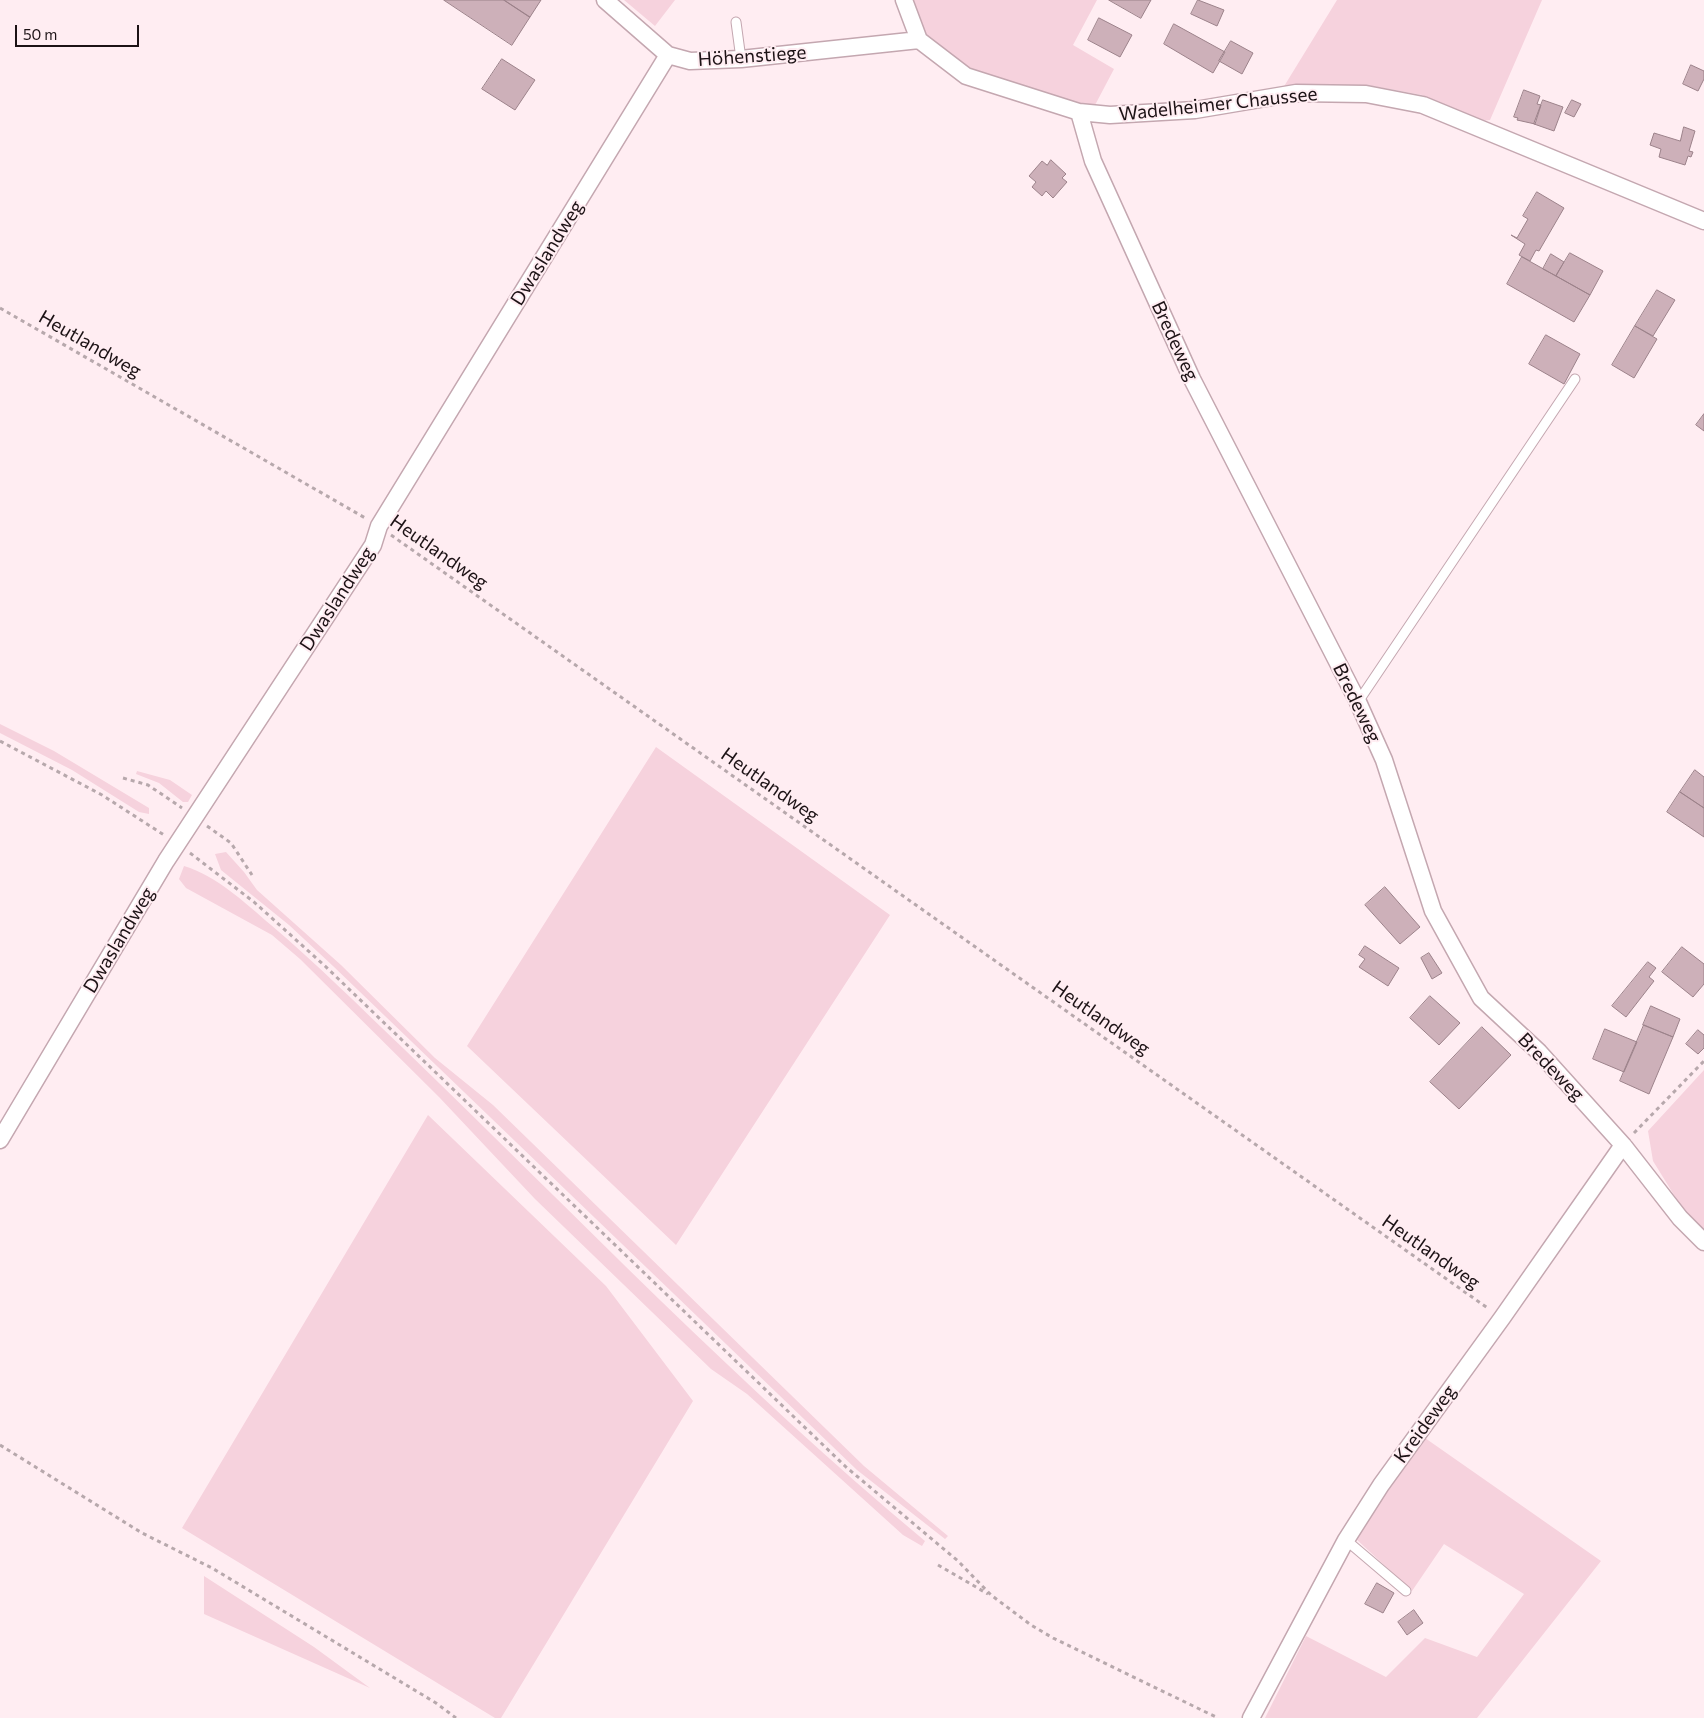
<!DOCTYPE html>
<html>
<head>
<meta charset="utf-8">
<style>
  body { margin:0 }
  #map { position:relative; width:1704px; height:1718px; overflow:hidden; background:#ffedf2; font-family:Commissioner,sans-serif }
  canvas { display:block }
  .scale { position:absolute; left:15px; top:25px; width:124px; height:22px; box-sizing:border-box; border:2px solid #1c1215; border-top:0; padding-left:6px; font-size:15px; line-height:18px; white-space:nowrap; color:#1c1215; -webkit-text-stroke:4px #ffedf2; paint-order:stroke }
</style>
</head>
<body>
<div id="map">
<canvas width="1704" height="1718"></canvas>
<div class="scale">50 m</div>
</div>
<script>
const ctx = document.querySelector('canvas').getContext('2d');
ctx.lineJoin = 'round';
function paint(path, color) { ctx.fillStyle = color; ctx.fill(path, 'evenodd'); }
function stroke(path, color, width, dash) { ctx.strokeStyle = color; ctx.lineWidth = width; ctx.lineCap = dash ? 'butt' : 'round'; ctx.setLineDash(dash || []); ctx.stroke(path); }
function drawText(font, color, halo, rows, align = 'center') {
  ctx.font = font + ' Commissioner,sans-serif'; ctx.lineWidth = 4; ctx.setLineDash([]); ctx.textBaseline = 'middle'; ctx.strokeStyle = halo; ctx.fillStyle = color; for (const [text, x, y, turn = 0] of rows) {
    ctx.save(); ctx.translate(x, y); ctx.rotate((+turn || 0) * Math.PI / 180); ctx.textAlign = isNaN(turn) ? turn : align; if (halo) ctx.strokeText(text, 0, 0); ctx.fillText(text, 0, 0); ctx.restore();
  }
}
paint(new Path2D(`
  M624 0H675L655 26Z
  M910 0H1097L1073 45 1114 69 1094 107 975 73 924 36Z
  M1337 0H1542L1490 120 1481 121 1422 95 1367 85 1283 88Z
  M0 724 54 751 149 808V814L139 812 72 770 0 733Z
  M656 747 890 915 676 1245 467 1046Z
  M137 771 170 780 192 795 188 802H183L159 783 136 774Z
  M226 852 244 872 257 890 341 965 435 1058 493 1105 864 1466 948 1536 945 1539 857 1470 333 966 289 925 221 870 215 854Z
  M184 866C217 876 244 902 271 925 317 964 360 1007 404 1049 576 1215 741 1388 925 1541L922 1546 903 1535 747 1394 711 1369 535 1199 439 1097 300 959 272 935 186 888 179 879Z
  M1704 1070V1232L1687 1216 1653 1161 1648 1131Z
  M428 1115 606 1286 693 1401 501 1718H495L182 1528Z
  M1425 1438 1601 1561 1477 1718H1265L1306 1636 1386 1677 1425 1638 1477 1657 1524 1594 1444 1544 1412 1591 1355 1538Z
  M204 1576 314 1647 370 1688 204 1614Z`), '#f6d2dd');
const building = new Path2D(`
  M444 0H504L530 17 512 45Z
  M504 0H541L530 17Z
  M1109 0H1151L1141 18Z
  M1198 0 1224 10 1217 26 1191 14Z
  M1099 18 1132 35 1120 57 1088 40Z
  M1174 24 1225 52 1213 73 1164 44Z
  M1231 41 1253 53 1242 74 1219 61Z
  M502 59 535 80 515 110 482 89Z
  M1691 65 1704 71V79L1698 91 1683 84Z
  M1524 90 1540 96 1537 104 1541 105 1535 124 1517 120 1518 118 1514 117Z
  M1543 100 1563 107 1554 131 1534 124Z
  M1572 100 1581 104 1574 117 1565 113Z
  M1684 127 1695 131 1689 151 1693 152 1691 157 1688 156 1685 165 1659 157 1661 149 1650 145 1654 133 1680 141Z
  M1051 160 1066 174 1062 178 1067 182 1053 198 1046 191 1042 196 1032 187 1036 182 1029 176 1042 161 1047 165Z
  M1537 192 1564 208 1539 251 1536 250 1530 261 1519 255 1525 244 1511 235 1517 238 1528 219 1523 216Z
  M1570 253 1603 271 1590 295 1556 276Z
  M1551 254 1564 262 1556 276 1543 269Z
  M1522 257 1590 295 1574 322 1507 284Z
  M1657 290 1675 300 1653 336 1635 326Z
  M1635 326 1657 339 1634 378 1612 365Z
  M1546 335 1580 354 1564 384 1529 364Z
  M1704 414V431L1696 425Z
  M1695 770 1704 777V808L1680 792Z
  M1680 792 1704 808V837L1667 812Z
  M1385 887 1420 927 1400 944 1365 905Z
  M1365 946 1399 968 1388 986 1359 967 1365 959 1359 955Z
  M1682 947 1704 964V984L1693 997 1662 972Z
  M1429 953 1442 973 1432 979 1421 958Z
  M1648 962 1656 968 1649 977 1654 981 1626 1017 1612 1006Z
  M1430 996 1460 1023 1439 1045 1410 1018Z
  M1651 1006 1680 1019 1673 1037 1643 1025Z
  M1644 1025 1673 1037 1649 1094 1620 1081Z
  M1482 1027 1511 1055 1459 1109 1430 1082Z
  M1605 1029 1637 1042 1624 1072 1593 1059Z
  M1698 1030 1704 1035V1048L1698 1054 1686 1044Z
  M1377 1583 1394 1593 1383 1613 1365 1604Z
  M1414 1610 1423 1623 1407 1635 1398 1622Z`);
paint(building, '#cdb0b9');
stroke(building, '#9c828a', 1);
const service = new Path2D(`
  M736 22 741 59
  M1358 702 1575 379
  M1346 1540 1406 1591`);
const minor = new Path2D(`
  M605 0 668 55 690 61 741 59 919 40
  M904 0 919 40 966 76 1079 112 1110 115 1195 110 1296 93 1366 94 1423 105 1704 221
  M1079 112 1093 161 1192 379 1358 702 1384 760 1433 911 1481 998 1539 1052 1623 1145 1680 1218 1704 1242
  M0 1140 166 861 373 545 379 526 668 55
  M1251 1718 1346 1540 1381 1485 1502 1318 1623 1145`);
stroke(service, '#c4a7b0', 11);
stroke(minor, '#c4a7b0', 19);
stroke(new Path2D(`
  M0 308 367 519
  M391 535 1489 1309
  M0 741 102 795 164 835
  M123 778 148 785 182 808
  M207 826 231 843 252 875
  M190 853 254 902 325 966 846 1467 958 1561 991 1595 1031 1625 1053 1638 1218 1718
  M1634 1133 1704 1061
  M0 1445 142 1533 212 1568 436 1703 456 1718
  M938 1565 988 1594`), '#b7a8ac', 3, [4, 4]);
stroke(service, '#fff', 9);
stroke(minor, '#fff', 16);
drawText('19px', '#1c1215', '#ffedf2', [
  ["Höhenstiege",752,56,-4],
  ["Wadelheimer Chaussee",1218,104,-6],
  ["Dwaslandweg",547,253,-58],
  ["Bredeweg",1175,341,65],
  ["Heutlandweg",90,344,30],
  ["Heutlandweg",439,552,35],
  ["Dwaslandweg",337,599,-57],
  ["Bredeweg",1357,703,64],
  ["Heutlandweg",770,785,35],
  ["Dwaslandweg",119,940,-59],
  ["Heutlandweg",1101,1018,35],
  ["Bredeweg",1551,1067,46],
  ["Heutlandweg",1431,1252,35],
  ["Kreideweg",1425,1424,-54]
]);
</script>
</body>
</html>
